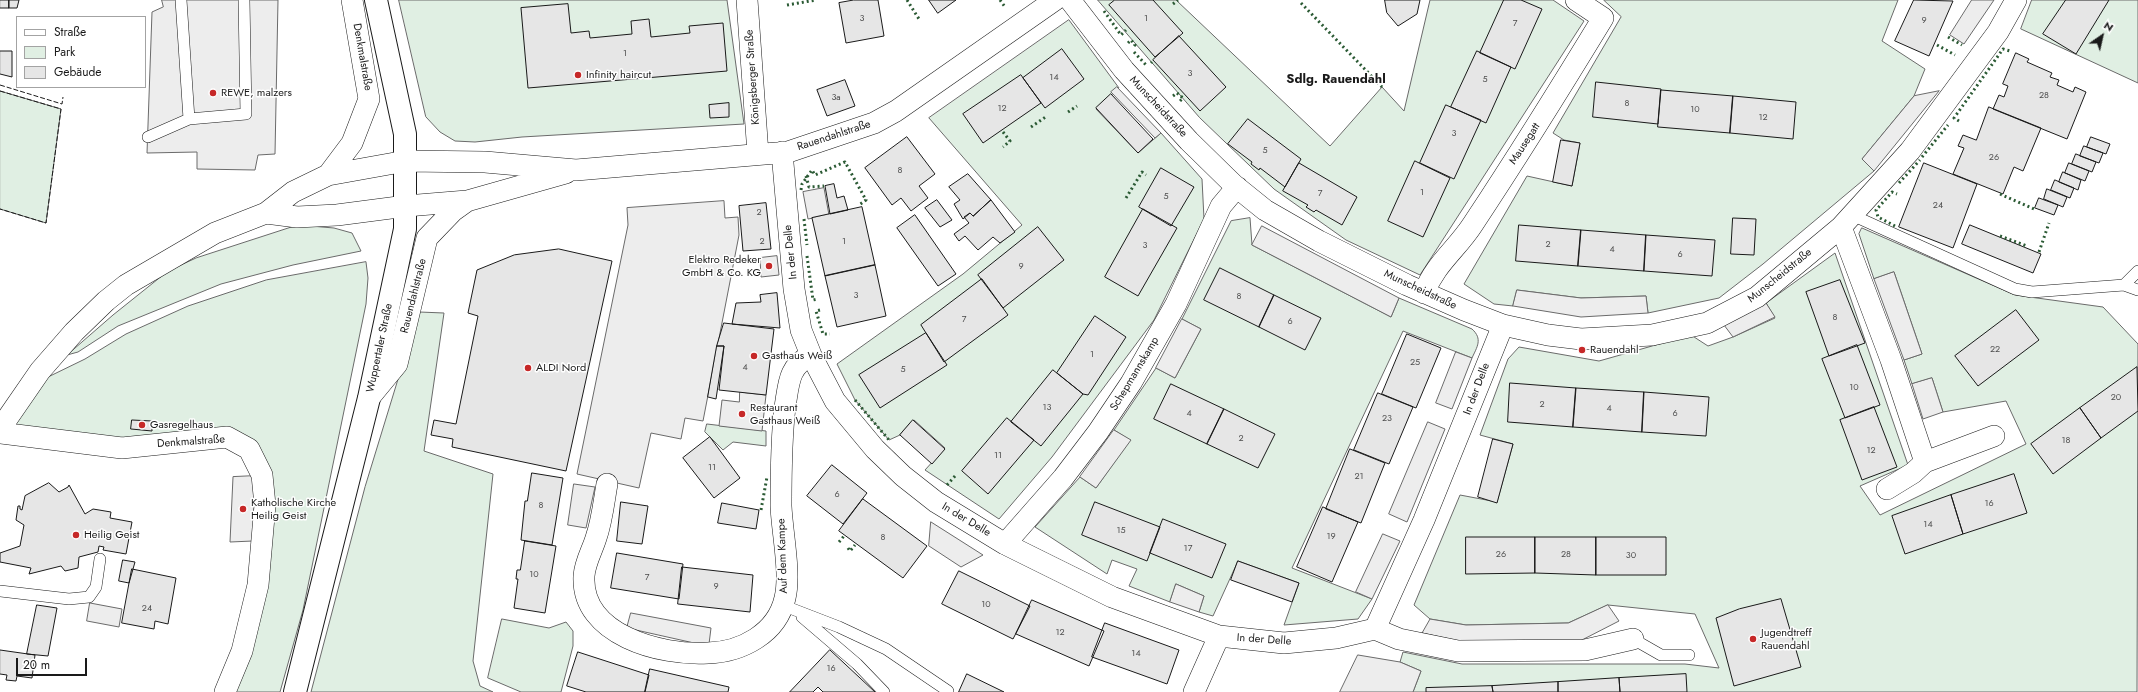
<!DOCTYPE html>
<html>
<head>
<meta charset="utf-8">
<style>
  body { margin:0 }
  #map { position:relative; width:2138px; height:692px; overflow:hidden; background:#fff; font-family:Jost,sans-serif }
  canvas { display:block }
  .legend { position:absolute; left:16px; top:16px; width:130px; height:72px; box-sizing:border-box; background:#fff; border:1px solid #a3a3a3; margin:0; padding:5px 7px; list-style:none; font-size:12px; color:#1a1a1a }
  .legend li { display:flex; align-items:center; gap:8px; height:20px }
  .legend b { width:20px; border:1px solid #a3a3a3 }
  .north { position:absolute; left:2082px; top:16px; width:40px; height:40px; -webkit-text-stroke:3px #fff; paint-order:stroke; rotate:34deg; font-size:11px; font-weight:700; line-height:16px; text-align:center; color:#1a1a1a }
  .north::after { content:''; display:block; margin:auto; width:14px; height:18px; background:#1a1a1a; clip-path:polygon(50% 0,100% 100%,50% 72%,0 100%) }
  .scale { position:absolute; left:16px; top:658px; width:71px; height:18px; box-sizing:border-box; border:2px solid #1a1a1a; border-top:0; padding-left:5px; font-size:12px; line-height:14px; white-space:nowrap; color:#1a1a1a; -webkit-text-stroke:3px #fff; paint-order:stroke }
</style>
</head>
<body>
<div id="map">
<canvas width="2138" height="692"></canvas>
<ul class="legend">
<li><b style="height:5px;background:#fff"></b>Straße</li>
<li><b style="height:11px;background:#e0efe3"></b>Park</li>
<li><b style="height:11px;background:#e6e6e6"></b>Gebäude</li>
</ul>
<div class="north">N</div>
<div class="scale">20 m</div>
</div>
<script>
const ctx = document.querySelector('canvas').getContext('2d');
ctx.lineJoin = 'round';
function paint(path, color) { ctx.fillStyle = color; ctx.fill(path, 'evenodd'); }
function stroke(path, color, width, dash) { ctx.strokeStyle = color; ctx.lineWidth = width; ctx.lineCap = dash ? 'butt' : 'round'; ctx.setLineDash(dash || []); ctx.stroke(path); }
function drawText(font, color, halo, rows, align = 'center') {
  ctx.font = font + ' Jost,sans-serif'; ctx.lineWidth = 3; ctx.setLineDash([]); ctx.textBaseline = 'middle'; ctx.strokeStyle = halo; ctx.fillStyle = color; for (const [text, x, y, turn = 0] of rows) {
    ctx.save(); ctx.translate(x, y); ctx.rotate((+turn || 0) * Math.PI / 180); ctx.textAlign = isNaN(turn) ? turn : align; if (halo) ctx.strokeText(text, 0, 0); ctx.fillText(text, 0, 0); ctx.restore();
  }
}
const green = new Path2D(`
  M399 0H727L744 124 522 137 475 142 455 141 440 132 426 117Z
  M1098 0H1176L1330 146 1382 87 1404 111 1430 0H1553L1584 21 1420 275 1346 240 1274 189 1200 118Z
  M1604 0H1898L1882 41 1925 69 1914 96 1862 159 1874 171 1763 264 1719 298 1648 313 1646 296 1581 298 1517 290 1513 306 1494 304 1464 284 1527 176 1572 186 1580 143 1564 140 1553 133 1621 17Z
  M2032 0H2138V83L2021 29Z
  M1069 20 1119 88 1096 109 1138 153 1161 133 1202 179 1204 219 1154 320 1052 457 999 519 925 470 945 448 914 420 900 435 889 440 855 400 837 364 963 274 1022 225 929 118Z
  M0 91 61 109 46 223 0 209Z
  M1250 218 1252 245 1391 317 1399 298 1472 329C1483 339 1477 347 1472 358L1403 331 1292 568 1372 599 1358 619 1284 625 1299 583 1238 561 1213 616 1199 612 1204 596 1176 584 1170 602 1129 586 1137 569 1112 560 1107 574 1035 527 1080 477 1096 488 1130 440 1114 430 1156 368 1175 378 1201 329 1182 319 1231 221Z
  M298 225 334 228 352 233 361 251 293 265 221 284 118 326 78 352 67 355 113 315 168 271 196 258Z
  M1862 228 2015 295 2103 307 2138 344 2137 692H1413L1421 671 1400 662 1403 652 1462 664H1685L1719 668 1695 614 1608 605 1568 623 1466 625 1430 619 1414 605 1460 495 1497 502 1513 444 1480 435 1508 359 1519 347 1599 361 1691 335 1708 346 1733 337 1775 318 1766 303 1835 253 1908 465 1860 486 1880 515 2026 444 2006 401 1943 412 1932 378 1912 384 1904 360 1922 354 1894 272 1874 279 1859 234Z
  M366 262 368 278 366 304 303 610 280 692H231L265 475 227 434 123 445 9 432 48 377 85 359 126 334 188 306 266 280Z
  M419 312 444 313 424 451 493 474 473 661 480 686 493 692H311L365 487Z
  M707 424 766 431V446L733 442 723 450 705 432Z
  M502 619 549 628 566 622 573 631V646L561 692H521L488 678Z`);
paint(green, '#e0efe3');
stroke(green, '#6a6a6a', 1);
const parking = new Path2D(`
  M162 0H278L275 154 258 155 255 170 197 169V152L147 153 152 12 163 7Z
  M1972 0H1994L1964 44 1950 35Z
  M1117 87 1161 133 1155 138 1111 92Z
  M1939 91 1874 171 1862 159 1914 96Z
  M824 188 829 215 808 219 803 192Z
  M724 201 725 218 738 217 739 235 703 421 685 418 681 439 651 433 639 488 577 474 628 225 627 208Z
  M1262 226 1399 298 1391 317 1252 245Z
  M777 256 779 275 761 277 760 258Z
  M1894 272 1922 354 1904 360 1874 279Z
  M1517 290 1581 298 1646 296 1648 313 1581 317 1513 306Z
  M1766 303 1775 317 1733 337 1724 325Z
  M1182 319 1201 329 1175 378 1156 368Z
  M1456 352 1472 358 1452 409 1436 403Z
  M1932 378 1943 412 1923 419 1912 384Z
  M740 392 766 395 762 431 719 426 722 400 739 402Z
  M1428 422 1445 429 1407 522 1389 514Z
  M1114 430 1131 440 1096 488 1080 477Z
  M255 476 253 541 230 542 233 477Z
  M574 484 595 487 586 528 568 525Z
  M931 522 983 555 961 567 929 546Z
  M1383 534 1400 541 1372 599 1356 592Z
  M1176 584 1204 596 1199 612 1170 602Z
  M90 603 122 609 119 627 87 621Z
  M1608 605 1619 621 1578 642H1463L1422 633 1430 619 1466 625 1568 623Z
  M631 613 711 628 709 644 703 645 627 628Z
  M1358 655 1400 662 1421 671 1413 692H1340Z`);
paint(parking, '#ededed');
stroke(parking, '#6a6a6a', 1);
const building = new Path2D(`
  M0 0H9V8H0Z
  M9 0H19L17 8H9Z
  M854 0H878L884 36 846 43 839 3Z
  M929 0H956L938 13Z
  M1115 0H1153L1183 33 1155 57 1109 5Z
  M1385 0H1420L1417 14 1398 26 1387 13Z
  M1504 0H1521L1542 9 1515 69 1480 53Z
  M1914 0 1953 1 1929 56 1895 41Z
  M2066 0H2109L2076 54 2043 34Z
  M568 4 571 33 589 31 590 38 632 34 631 21 649 19 651 37 690 33 689 26 723 23 727 71 528 88 521 8Z
  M1179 36 1226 87 1200 111 1153 60Z
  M1062 49 1084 79 1045 108 1023 78Z
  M0 51H12V77L0 74Z
  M1477 51 1511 67 1486 123 1451 107Z
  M2016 53 2029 59 2027 62 2052 73 2050 77 2059 80 2057 85 2073 92 2075 87 2086 92 2067 139 1993 109 1999 95 2004 97 2008 86 2003 84Z
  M1021 75 1041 103 983 143 963 114Z
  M845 80 855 106 827 116 817 90Z
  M1596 82 1661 89 1658 124 1593 117Z
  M1661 90 1733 96 1730 133 1658 127Z
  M1111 94 1153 139 1138 153 1096 108Z
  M1733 96 1796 102 1793 139 1730 133Z
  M729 103V117L710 118 709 105Z
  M1446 105 1481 120 1454 179 1420 163Z
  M1989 107 2041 128 2023 171 2014 167 2003 194 1953 174 1964 148 1958 146 1963 135 1976 140Z
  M1248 119 1301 159 1285 187 1260 168 1259 170 1251 164 1252 162 1228 144Z
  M907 137 935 174 919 186 928 198 911 211 901 198 892 205 865 168Z
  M2091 137 2110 144 2106 154 2087 147Z
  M1561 140 1580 143 1572 186 1553 182Z
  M2084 146 2103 153 2099 163 2080 156Z
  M2076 154 2096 162 2092 172 2072 164Z
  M1415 161 1450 178 1423 237 1388 221Z
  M1299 163 1357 197 1342 225 1316 210 1314 212 1306 207 1308 205 1283 191Z
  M1924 163 1977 184 1953 248 1899 227Z
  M2069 163 2089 171 2085 181 2065 173Z
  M1161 168 1194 187 1171 226 1139 207Z
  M2063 172 2081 180 2078 190 2059 182Z
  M968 174 991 200 973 216 970 213 963 219 954 204 960 200 949 187Z
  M2055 180 2074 188 2070 198 2051 190Z
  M834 184 837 198 844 196 848 210 830 214 825 186Z
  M2047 189 2067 197 2063 207 2044 199Z
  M2039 198 2058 205 2054 215 2035 208Z
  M937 200 952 220 940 227 925 208Z
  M991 200 1015 232 1000 243 993 237 978 250 965 236 959 241 954 234 969 223 964 217 970 213 973 216Z
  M766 203 771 249 743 251 739 206Z
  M862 207 875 265 825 276 812 218Z
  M1143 209 1177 228 1138 296 1105 277Z
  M915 215 956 274 938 286 897 228Z
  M1733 218 1756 219 1754 255 1731 254Z
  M1519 225 1581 230 1578 266 1516 261Z
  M1970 225 2041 254 2033 273 1962 244Z
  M1038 227 1064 260 1003 308 978 275Z
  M1581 230 1646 235 1644 271 1578 266Z
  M1646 235 1715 240 1712 276 1644 271Z
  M559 249 612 261 566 471 452 447 453 439 431 435 434 420 456 424 478 316 468 313 477 270 514 255Z
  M875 265 886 316 837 327 825 276Z
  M1220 268 1274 295 1259 327 1204 300Z
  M982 279 1008 315 944 362 921 325Z
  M1840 280 1865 343 1829 356 1806 292Z
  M777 293 780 328 732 324 736 303 761 302 760 295Z
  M1274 295 1321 318 1305 350 1259 327Z
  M2016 310 2039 340 1978 386 1955 356Z
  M1095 316 1126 337 1088 395 1083 394 1057 373Z
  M724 323 774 329 766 395 719 390 724 346H717Z
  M926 333 947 365 880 408 859 375Z
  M1407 334 1441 348 1416 408 1382 394Z
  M1857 345 1880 405 1845 418 1822 359Z
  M717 346H724L716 399 708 397Z
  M2137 367 2138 411 2101 438 2080 408Z
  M1053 370 1083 394 1041 446 1011 422Z
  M1510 383 1576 388 1573 427 1508 422Z
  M1171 384 1224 409 1207 444 1154 419Z
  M1576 388 1644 392 1642 432 1573 427Z
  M1644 392 1709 397 1706 436 1642 432Z
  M1378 393 1413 407 1389 464 1354 450Z
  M1874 407 1897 467 1862 480 1840 420Z
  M2080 408 2101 438 2053 474 2031 444Z
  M1224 409 1275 434 1258 468 1207 444Z
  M1007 418 1034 440 988 494 962 471Z
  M132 420 152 421V431L131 429Z
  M913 420 945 449 932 464 900 435Z
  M710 437 740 478 714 498 683 458Z
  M1493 439 1513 444 1497 503 1478 497Z
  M1350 449 1385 463 1361 523 1326 509Z
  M832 465 867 493 843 524 807 496Z
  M532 473 563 478 552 545 521 540 525 501H527Z
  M2014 474 2027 513 1963 534 1951 495Z
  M49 483 59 492 68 487 69 485 85 514 93 509 111 512 110 518 132 522 126 554 103 550 104 547 99 546 98 552 79 557 78 568 65 571 61 566 29 574 31 568 0 562V553L20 546 24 525 16 520 18 506H20V509L22 510 25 496Z
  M1951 495 1963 534 1905 554 1892 516Z
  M863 499 927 546 903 578 839 531Z
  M621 502 648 506 642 544 617 541Z
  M1095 502 1160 527 1147 561 1082 535Z
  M722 503 759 510 756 529 718 523Z
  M1323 507 1358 522 1332 582 1297 567Z
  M1163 519 1226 544 1212 578 1150 553Z
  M1466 537H1535V573L1466 574Z
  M1535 537H1596V575L1535 573Z
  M1596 537H1666V575H1596Z
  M525 541 556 546 545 613 514 608 518 579H516L517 570H520Z
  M617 553 683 564 679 599 611 588Z
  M123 560 135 562 129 583 119 581Z
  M1238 561 1299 583 1292 602 1231 580Z
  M682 567 753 575 750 612 678 604Z
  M132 569 176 578 168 624 155 621 154 629 122 623Z
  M959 571 1030 606 1013 639 942 604Z
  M1781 599 1801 667 1734 686 1716 618 1739 609Z
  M1032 600 1104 631 1089 666 1016 634Z
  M37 605 57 608 48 656 27 654Z
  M1105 623 1179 650 1167 684 1092 657Z
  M0 650 35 655 32 678 17 676 16 681 6 680 7 675 0 674Z
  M830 650 875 692H823L818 687 813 692H790Z
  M578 652 649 675 645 692H586L567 686Z
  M650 669 729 687 728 692H645Z
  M967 674 1004 692H959Z
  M1686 674 1687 692H1620L1619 678Z
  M1619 678 1620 692H1558V682Z
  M1558 682V692H1493L1492 686Z
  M1492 686 1493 692H1426V688Z`);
paint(building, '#e6e6e6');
stroke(building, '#1a1a1a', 1);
const lane = new Path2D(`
  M181 0 189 119
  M148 137 189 119 246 114 244 0
  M1852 215 2015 289 2032 292 2124 285 2138 290
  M2124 285 2138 271
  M0 591 69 599 89 597 96 587 100 559
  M782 605 839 627 886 649 948 691
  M802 617 857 664 884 692
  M1633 639 1661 655H1689`);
const street = new Path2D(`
  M747 0 758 154
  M1070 0 1124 70 1189 141 1234 185 1265 210 1319 241 1407 285 1464 310 1503 325 1548 335 1581 339 1652 335 1707 323 1757 297 1841 227 1910 151 1998 32 2016 0
  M782 152 794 289 801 330 811 355 835 401 875 449 903 476 936 502 1005 544 1112 597 1219 636 1284 643 1336 638 1375 629 1399 639 1458 651 1585 650 1633 639
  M328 175 352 143 369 99 352 0
  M266 213 297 217 337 215 406 206 467 201 566 173
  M1841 227 1891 360 1925 462 1913 473 1887 489
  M1424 293C1435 264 1457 249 1473 224 1518 156 1561 87 1603 18L1576 0
  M369 398 397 364 427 238 453 211 467 201
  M0 429 40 371 74 332 106 301 126 285 215 233 266 213 293 192 328 175 406 161 485 162 576 170 788 152 874 123 896 111 1055 0
  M0 433 122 448 227 437 249 449 262 475 265 505 258 585 242 651 225 692
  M1925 462 1994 436
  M607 484C604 501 602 521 596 538 592 551 585 562 584 576 581 635 661 656 708 653 741 652 777 634 785 598 791 573 782 532 781 506 781 473 781 439 785 407 789 383 788 367 811 355
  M1005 544 1063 478 1098 432 1131 383 1176 304 1221 206 1237 187
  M1375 629 1424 520 1503 325
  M1194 692 1219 636`);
const primary = new Path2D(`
  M295 692 369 398 405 229V134L376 0`);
stroke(lane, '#1a1a1a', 12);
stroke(street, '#1a1a1a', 22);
stroke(primary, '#1a1a1a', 24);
stroke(lane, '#fff', 11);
stroke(street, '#fff', 21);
stroke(primary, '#fff', 22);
stroke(new Path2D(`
  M907 0 919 19
  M1000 0 1005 7
  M1301 3 1382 87
  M1173 4 1178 0
  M787 5 816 0
  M1104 11 1121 35 1126 30
  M1948 37 1962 45
  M1128 43 1131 40 1135 45 1133 47
  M1937 45 1955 55
  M1134 52 1146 65
  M1151 63 1152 62
  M1173 96 1177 93 1183 98 1180 101
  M1068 112 1077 106
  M1959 121 1954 118 2003 49 2010 51
  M1031 127 1047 116
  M1003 132 1010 141 1003 147
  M1922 157 1948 125
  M806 176 809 187 824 186
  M1899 183 1920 160
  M801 190 802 184 812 170 815 175 845 162 866 200 859 205
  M2000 194 2034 209
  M1126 198 1142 172 1146 175
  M804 219 807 245
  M1895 226 1878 217 1876 210 1892 192 1897 194
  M2000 236 2027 246
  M2039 252 2049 223
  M807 256 813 300 818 299
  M820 310 816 311 823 334H830
  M855 400 889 440
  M947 485 956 475
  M761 510 767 477
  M839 542 844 536
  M848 548 850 551 855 545`), '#2b5a34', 3, [2, 3]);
stroke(new Path2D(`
  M0 85 62 104 63 97
  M0 91 61 109 46 223 0 209`), '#1a1a1a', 1, [5, 2]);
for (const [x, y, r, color] of [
  [578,75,4,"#c62828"],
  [213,93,4,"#c62828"],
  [769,266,4,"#c62828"],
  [1582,350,4,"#c62828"],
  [754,356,4,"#c62828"],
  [528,368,4,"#c62828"],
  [742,414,4,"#c62828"],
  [142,425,4,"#c62828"],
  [243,509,4,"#c62828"],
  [76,535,4,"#c62828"],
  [1753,639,4,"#c62828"]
]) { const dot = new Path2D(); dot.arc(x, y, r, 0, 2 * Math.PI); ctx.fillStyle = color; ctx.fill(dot); stroke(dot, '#fff', 1.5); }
drawText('9px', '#4d4d4d', null, [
  ["3",862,19],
  ["1",1146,19],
  ["9",1924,21],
  ["7",1515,24],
  ["1",625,54],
  ["3",1190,74],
  ["14",1054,78],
  ["5",1485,80],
  ["28",2044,96],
  ["3a",836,98],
  ["8",1627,104],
  ["12",1002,109],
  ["10",1695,110],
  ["12",1763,118],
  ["3",1454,134],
  ["5",1265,151],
  ["26",1994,158],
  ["8",900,171],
  ["1",1422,193],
  ["7",1320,194],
  ["5",1166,197],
  ["24",1938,206],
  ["2",759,213],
  ["2",762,242],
  ["1",844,242],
  ["2",1548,245],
  ["3",1145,246],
  ["4",1612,250],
  ["6",1680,255],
  ["9",1021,267],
  ["3",856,296],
  ["8",1239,297],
  ["8",1835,318],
  ["7",964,320],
  ["6",1290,322],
  ["22",1995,350],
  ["1",1092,355],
  ["25",1415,363],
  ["4",745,368],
  ["5",903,370],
  ["10",1854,388],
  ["20",2116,398],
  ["2",1542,405],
  ["13",1047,408],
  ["4",1609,409],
  ["4",1189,414],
  ["6",1675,414],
  ["23",1387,419],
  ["2",1241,439],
  ["18",2066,441],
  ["12",1871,451],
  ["11",998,456],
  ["11",712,468],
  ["21",1359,477],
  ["6",837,495],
  ["16",1989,504],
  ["8",541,506],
  ["14",1928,525],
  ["15",1121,531],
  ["19",1331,537],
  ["8",883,538],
  ["17",1188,549],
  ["26",1501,555],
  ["28",1566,555],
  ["30",1631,556],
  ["10",534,575],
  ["7",647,578],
  ["9",716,587],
  ["10",986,605],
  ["24",147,609],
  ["12",1060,633],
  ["14",1136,654],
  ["16",831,669]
]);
drawText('11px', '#1a1a1a', '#fff', [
  ["Denkmalstraße",362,57,80],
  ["Königsberger Straße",753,77,-94],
  ["Munscheidstraße",1158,107,47],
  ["Rauendahlstraße",834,136,-18],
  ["Mausegatt",1525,144,-57],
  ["In der Delle",791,252,-96],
  ["Munscheidstraße",1780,276,-39],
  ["Munscheidstraße",1420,290,25],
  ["Rauendahlstraße",414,296,-76],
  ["Wuppertaler Straße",380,348,-78],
  ["Schepmannskamp",1135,374,-59],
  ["In der Delle",1477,389,-69],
  ["Denkmalstraße",191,442,-4],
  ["In der Delle",966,520,31],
  ["Auf dem Kampe",783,556,-92],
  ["In der Delle",1264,640,4]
]);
drawText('11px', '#1a1a1a', '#fff', [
  ["Infinity haircut",586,75],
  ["REWE, malzers",221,93],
  ["Elektro Redeker",761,260,"right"],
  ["GmbH & Co. KG",761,273,"right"],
  ["Rauendahl",1590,350],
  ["Gasthaus Weiß",762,356],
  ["ALDI Nord",536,368],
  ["Restaurant",750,408],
  ["Gasthaus Weiß",750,421],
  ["Gasregelhaus",150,425],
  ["Katholische Kirche",251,503],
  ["Heilig Geist",251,516],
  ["Heilig Geist",84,535],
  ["Jugendtreff",1761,633],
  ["Rauendahl",1761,646]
], 'left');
drawText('bold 13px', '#1a1a1a', '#fff', [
  ["Sdlg. Rauendahl",1336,80]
]);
</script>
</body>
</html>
